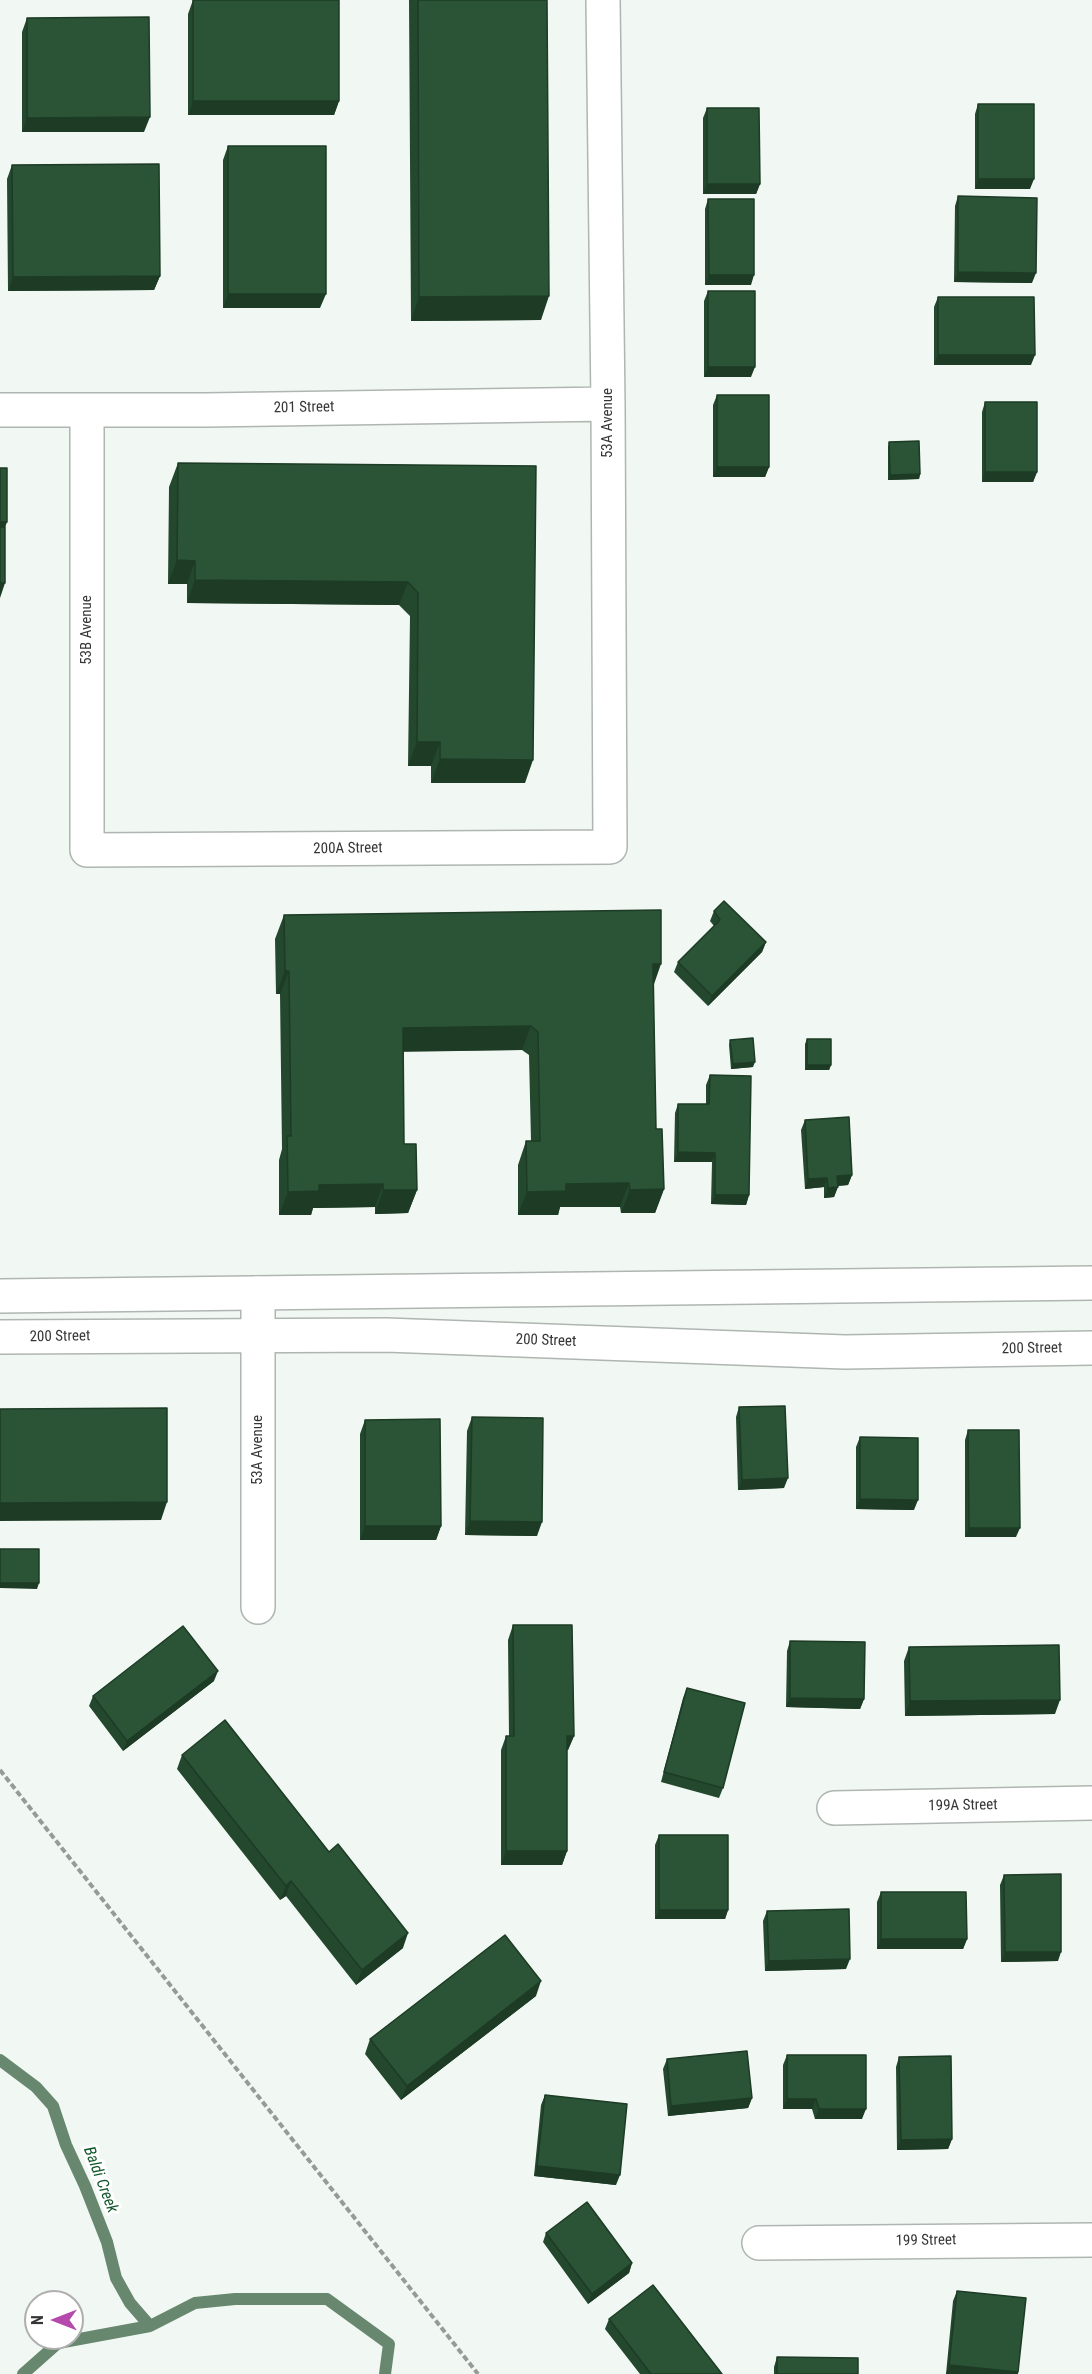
<!DOCTYPE html>
<html>
<head>
<meta charset="utf-8">
<style>
  body { margin:0 }
  #map { position:relative; width:1092px; height:2374px; overflow:hidden; background:#f1f7f2; font-family:"Roboto Condensed",sans-serif }
  canvas { display:block }
  .north { position:absolute; left:24px; top:2290px; width:60px; height:60px; box-sizing:border-box; background:#fff; border:2px solid #aeafae; border-radius:50%; rotate:270deg; font-size:16px; font-weight:700; line-height:24px; text-align:center; color:#353735 }
  .north::after { content:''; display:block; margin:auto; width:21px; height:27px; background:#b34aac; clip-path:polygon(50% 0,100% 100%,50% 72%,0 100%) }
</style>
</head>
<body>
<div id="map">
<canvas width="1092" height="2374"></canvas>
<div class="north">N</div>
</div>
<script>
const ctx = document.querySelector('canvas').getContext('2d');
ctx.lineJoin = 'round';
function stroke(path, color, width, dash) { ctx.strokeStyle = color; ctx.lineWidth = width; ctx.lineCap = dash ? 'butt' : 'round'; ctx.setLineDash(dash || []); ctx.stroke(path); }
function paint(path, color) { ctx.fillStyle = color; ctx.fill(path, 'evenodd'); }
function drawText(font, color, halo, rows, align = 'center') {
  ctx.font = font + ' "Roboto Condensed",sans-serif'; ctx.lineWidth = 6; ctx.setLineDash([]); ctx.textBaseline = 'middle'; ctx.strokeStyle = halo; ctx.fillStyle = color; for (const [text, x, y, turn = 0] of rows) {
    ctx.save(); ctx.translate(x, y); ctx.rotate((+turn || 0) * Math.PI / 180); ctx.textAlign = isNaN(turn) ? turn : align; if (halo) ctx.strokeText(text, 0, 0); ctx.fillText(text, 0, 0); ctx.restore();
  }
}
stroke(new Path2D(`
  M0 2060 36 2087 53 2106 66 2145 85 2186 107 2242 116 2278 130 2303 150 2326
  M23 2374 58 2343 150 2326 195 2303 235 2299H327L389 2344 385 2374`), '#67876e', 12);
const street = new Path2D(`
  M0 410H206L608 404
  M87 410V850L610 847 608 404 603 0
  M258 1293V1607
  M834 1808 1092 1803
  M759 2243 1092 2240`);
const secondary = new Path2D(`
  M0 1296 1092 1283
  M0 1337 386 1335 845 1352 1092 1348`);
stroke(street, '#afb6b1', 36);
stroke(secondary, '#afb6b1', 36);
stroke(new Path2D(`
  M0 1770 478 2374`), '#979b97', 4, [6, 3]);
stroke(street, '#fff', 33);
stroke(secondary, '#fff', 33);
paint(new Path2D(`
  M193 0 339 101 334 115H188V14Z
  M409 0H547L541 320 411 321Z
  M27 18 144 132H22V32Z
  M978 104 1030 189H975V114Z
  M707 108 760 184 756 194H703V118Z
  M228 146 320 308H223V160Z
  M12 165 160 276 154 290 8 291 7 179Z
  M958 196 1032 283 954 282 955 206Z
  M708 199 751 285H705V209Z
  M708 291 751 377H704V301Z
  M938 297 1031 365H934V307Z
  M717 395 769 467 765 477H713V405Z
  M985 402 1037 472 1033 482H982V412Z
  M889 442 920 474 919 479 888 480V447Z
  M178 463 536 466 525 783H431V766H408L410 616 399 605 187 603V584H168L169 487Z
  M714 911 766 942 762 952 708 1006 674 972 678 962 714 926 710 921Z
  M284 915 653 985 656 1129 664 1189 655 1213H621L620 1207H560L558 1215H518V1165L526 1141H531L529 1055 522 1050 403 1051 404 1144 417 1190 408 1213 375 1214V1207L313 1208 311 1215H279V1160L282 1149 280 994H276L275 939Z
  M807 1039 831 1065 829 1070H805V1044Z
  M730 1040 753 1067 731 1069 729 1045Z
  M710 1075 749 1195 746 1205 711 1204 712 1162H674L675 1113 678 1104H706V1085Z
  M805 1120 852 1175 848 1185 838 1186 834 1197 824 1198V1187L805 1189 801 1130Z
  M739 1407 784 1488 738 1490 736 1417Z
  M472 1417 537 1536 465 1535 467 1431Z
  M365 1420 441 1526 436 1540H360V1434Z
  M968 1430 1016 1537H965V1440Z
  M860 1437 914 1510 856 1509V1447Z
  M513 1625 574 1736 568 1750H567V1851L562 1865H501V1750L506 1736H509L508 1640Z
  M790 1641 864 1699 860 1709 786 1707 787 1651Z
  M909 1647 1055 1714 905 1716 904 1661Z
  M214 1681 123 1751 89 1706 93 1696Z
  M687 1688 723 1788 719 1798 661 1782 683 1698Z
  M182 1755 403 1948 356 1985 286 1896 280 1900 177 1769Z
  M659 1835 728 1910 725 1919H655V1845Z
  M1004 1875 1058 1961 1001 1962 1000 1885Z
  M881 1892 967 1939 963 1949H877V1902Z
  M767 1911 846 1969 765 1971 763 1921Z
  M536 1996 401 2100 365 2054 370 2039Z
  M787 2055 862 2119H815L812 2109H783V2065Z
  M899 2057 952 2139 948 2149 897 2150 896 2067Z
  M667 2059 752 2098 748 2108 668 2116 663 2069Z
  M545 2095 616 2185 534 2176 541 2105Z
  M546 2233 632 2263 629 2273 588 2304 543 2242Z
  M957 2291 1018 2374H946L953 2301Z
  M609 2319 722 2374H640L605 2329Z
  M777 2357 858 2374H774V2367Z`), '#24482e');
paint(new Path2D(`
  M193 101H339L334 115H188Z
  M150 117 144 132H22L27 118Z
  M978 179H1034L1030 189H975Z
  M707 184H760L756 194H703Z
  M958 272 1036 273 1032 283 954 282Z
  M709 275H754L751 285H705Z
  M160 276 154 290 8 291 13 277Z
  M228 294H326L320 308H223Z
  M549 296 541 320 411 321 419 297Z
  M938 355H1035L1031 365H934Z
  M708 367H755L751 377H704Z
  M717 467H769L765 477H713Z
  M985 472H1037L1033 482H982Z
  M920 474 919 479 888 480 890 475Z
  M0 522H7L0 542Z
  M177 560 195 561 187 584H168Z
  M195 580 408 582 399 605 187 603Z
  M0 583H5L0 598Z
  M417 742H440L431 766H408Z
  M440 759 533 760 525 783H431Z
  M766 942 762 952 708 1006 712 996Z
  M653 964H661L653 987Z
  M285 971H289L280 994H276Z
  M531 1026 522 1050 394 1052 403 1028Z
  M755 1062 753 1067 731 1069 733 1064Z
  M807 1065H831L829 1070H805Z
  M678 1152 715 1153 712 1162H674Z
  M852 1175 848 1185 834 1186 837 1176Z
  M827 1178 824 1187 805 1189 808 1179Z
  M629 1183 620 1207H560L558 1215H518L527 1192 566 1184Z
  M383 1184 375 1207 313 1208 311 1215H279L288 1192 319 1185Z
  M838 1187 834 1197 824 1198 828 1188Z
  M664 1189 655 1213H621L630 1190Z
  M383 1190H417L408 1213 375 1214Z
  M715 1195H749L746 1205 711 1204Z
  M788 1478 784 1488 738 1490 742 1480Z
  M860 1499 918 1500 914 1510 856 1509Z
  M167 1502 161 1520 0 1521V1503Z
  M470 1521 542 1522 537 1536 465 1535Z
  M365 1526H441L436 1540H360Z
  M969 1528H1020L1016 1537H965Z
  M0 1583H39L37 1589 0 1588Z
  M218 1671 214 1681 123 1751 127 1741Z
  M790 1698 864 1699 860 1709 786 1707Z
  M1060 1700 1055 1714 905 1716 910 1701Z
  M567 1736H574L568 1750H562Z
  M506 1851H567L562 1865H501Z
  M291 1881 286 1896 280 1900 286 1886Z
  M659 1910H728L725 1919H655Z
  M408 1933 403 1948 356 1985 362 1970Z
  M881 1939H967L963 1949H877Z
  M1005 1952H1061L1058 1961 1001 1962Z
  M850 1959 846 1969 765 1971 769 1961Z
  M541 1981 536 1996 401 2100 407 2086Z
  M752 2098 748 2108 668 2116 671 2106Z
  M787 2099H816L812 2109H783Z
  M819 2109H866L862 2119H815Z
  M952 2139 948 2149 897 2150 901 2140Z
  M537 2166 620 2175 616 2185 534 2176Z
  M632 2263 629 2273 588 2304 592 2294Z
  M949 2365 1018 2372V2374H946Z`), '#1d3b25');
const building = new Path2D(`
  M193 0H339V101H193Z
  M418 0H547L549 296 419 297Z
  M149 17 150 117 27 118V18Z
  M978 104H1034V179H978Z
  M707 108H759L760 184H707Z
  M228 146H326V294H228Z
  M159 164 160 276 13 277 12 165Z
  M958 196 1037 198 1036 273 958 272Z
  M708 199H754V275H709Z
  M708 291H755V367H708Z
  M938 297H1034L1035 355H938Z
  M717 395H769V467H717Z
  M985 402H1037V472H985Z
  M919 441 920 474 890 475 889 442Z
  M178 463 536 466 533 760 440 759V742H417L418 593 408 582 195 580V561L177 560Z
  M0 468H7V522H0Z
  M0 527H5V583H0Z
  M724 901 766 942 712 996 678 962 720 920 714 911Z
  M661 910V964H653L656 1129H662L664 1189 630 1190 629 1183 566 1184V1191L527 1192 526 1141H540L538 1032 531 1026 403 1028 404 1144H416L417 1190H383V1184L319 1185V1191L288 1192 287 1136H291L289 971H285L284 915Z
  M753 1038 755 1062 733 1064 730 1040Z
  M807 1039H831V1065H807Z
  M710 1075 751 1076 749 1195H715V1153L678 1152V1104H709Z
  M849 1117 852 1175 837 1176 838 1187 828 1188 827 1178 808 1179 805 1120Z
  M785 1406 788 1478 742 1480 739 1407Z
  M167 1408V1502L0 1503V1409Z
  M472 1417 543 1418 542 1522 470 1521Z
  M440 1419 441 1526H365V1420Z
  M968 1430H1019L1020 1528H969Z
  M860 1437 918 1438V1500L860 1499Z
  M0 1549H39V1583H0Z
  M513 1625H572L574 1736H567V1851H506V1736H514Z
  M183 1626 218 1671 127 1741 93 1696Z
  M790 1641 865 1642 864 1699 790 1698Z
  M1059 1645 1060 1700 910 1701 909 1647Z
  M687 1688 745 1703 723 1788 664 1772Z
  M225 1720 329 1852 338 1844 408 1933 362 1970 291 1881 286 1886 182 1755Z
  M659 1835H728V1910H659Z
  M1061 1874V1952H1005L1004 1875Z
  M881 1892H966L967 1939H881Z
  M849 1909 850 1959 769 1961 767 1911Z
  M505 1935 541 1981 407 2086 370 2039Z
  M747 2051 752 2098 671 2106 667 2059Z
  M787 2055H866V2109H819L816 2099H787Z
  M951 2056 952 2139 901 2140 899 2057Z
  M545 2095 627 2104 620 2175 537 2166Z
  M587 2202 632 2263 592 2294 546 2233Z
  M653 2285 722 2374H651L609 2319Z
  M957 2291 1026 2298 1018 2372 949 2365Z
  M777 2357 858 2358V2374H777Z`);
paint(building, '#2a5435');
stroke(building, '#1d3b25', 1.5);
drawText('15px', '#353735', '#fff', [
  ["201 Street",304,408,-1],
  ["53A Avenue",608,423,-90],
  ["53B Avenue",87,630,-90],
  ["200A Street",348,849,-1],
  ["200 Street",60,1337,-1],
  ["200 Street",546,1341,2],
  ["200 Street",1032,1349,-1],
  ["53A Avenue",258,1450,-90],
  ["199A Street",963,1806,-1],
  ["199 Street",926,2241,-1]
]);
drawText('italic 16px', '#12582b', '#fff', [
  ["Baldi Creek",100,2180,69]
]);
</script>
</body>
</html>
